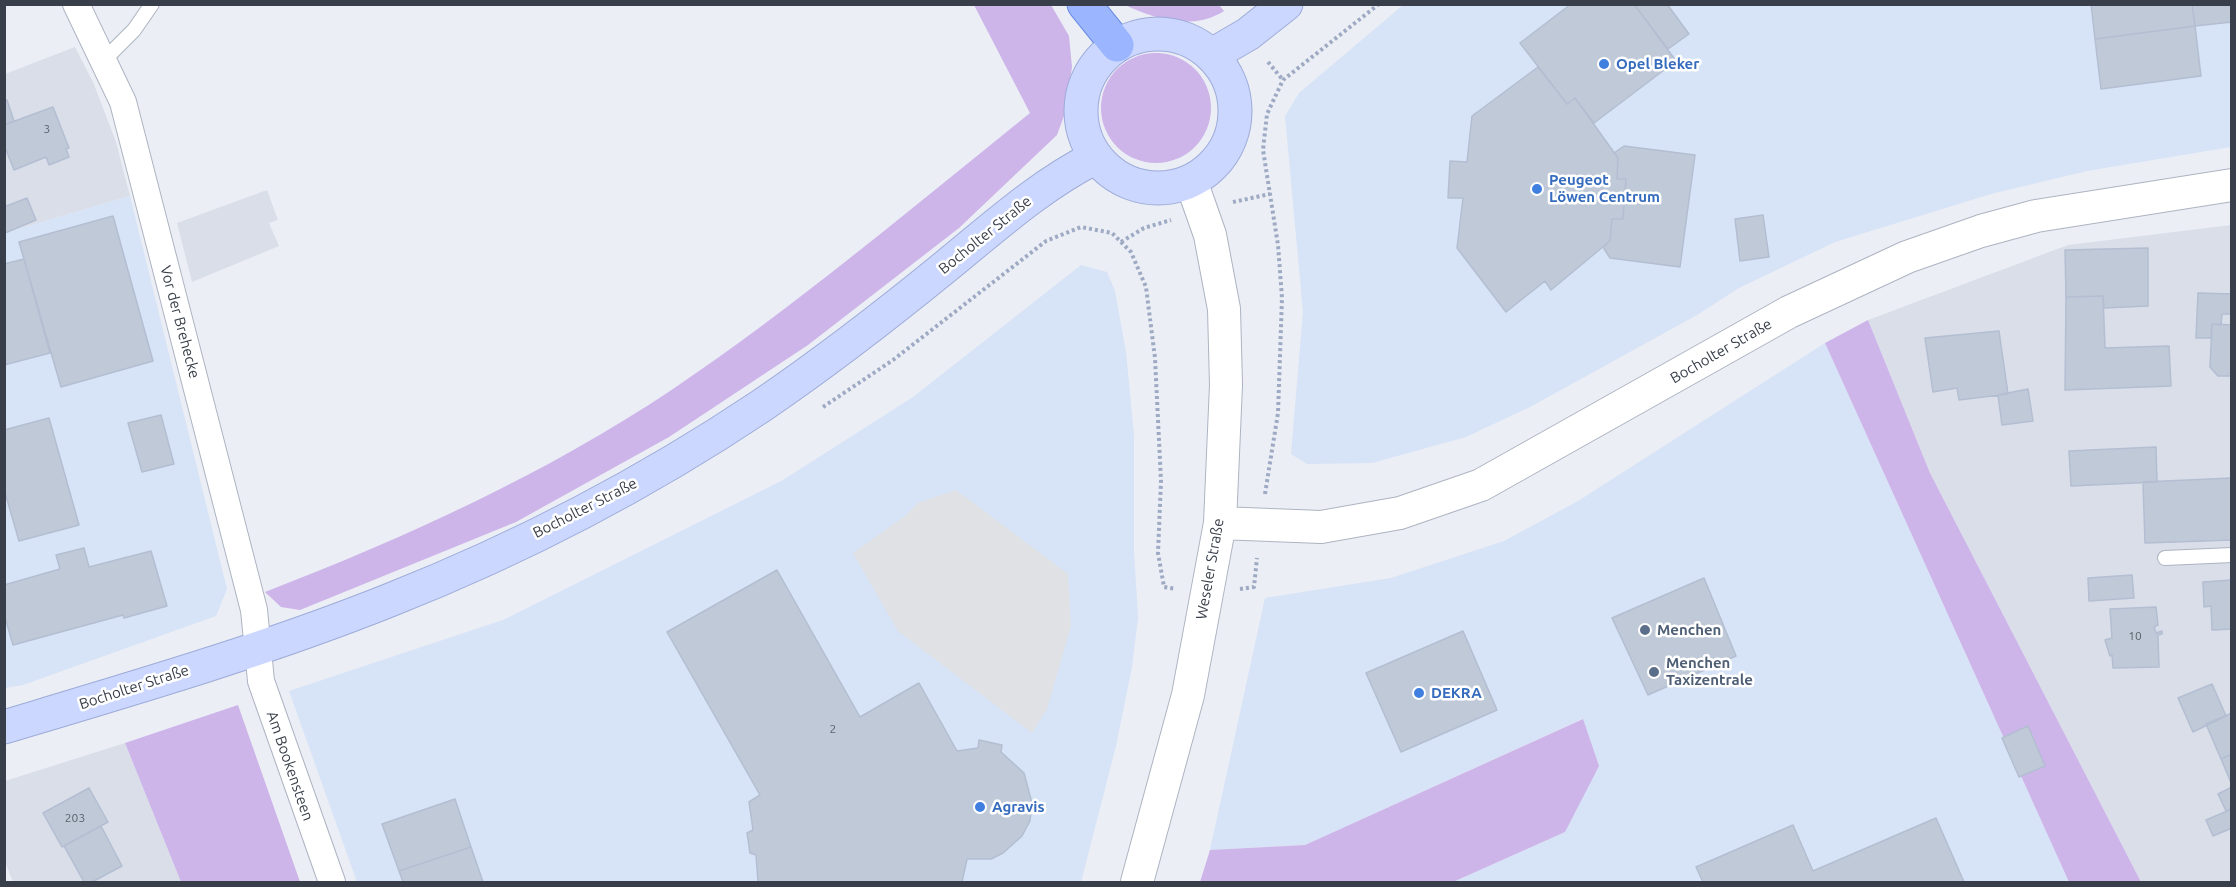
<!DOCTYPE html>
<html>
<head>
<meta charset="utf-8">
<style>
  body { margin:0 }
  #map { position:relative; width:2236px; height:887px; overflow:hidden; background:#ebeef5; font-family:Ubuntu,sans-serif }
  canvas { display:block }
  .frame { position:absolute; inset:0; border:6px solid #383f4a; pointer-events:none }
</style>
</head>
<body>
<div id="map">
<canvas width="2236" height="887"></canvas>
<div class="frame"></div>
</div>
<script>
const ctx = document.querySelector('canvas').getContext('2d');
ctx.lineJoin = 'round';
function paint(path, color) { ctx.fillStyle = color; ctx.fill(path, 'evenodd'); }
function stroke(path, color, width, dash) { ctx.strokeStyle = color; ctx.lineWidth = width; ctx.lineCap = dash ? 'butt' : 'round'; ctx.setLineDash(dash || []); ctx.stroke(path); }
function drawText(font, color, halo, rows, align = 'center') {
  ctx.font = font + ' Ubuntu,sans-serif'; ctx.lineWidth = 5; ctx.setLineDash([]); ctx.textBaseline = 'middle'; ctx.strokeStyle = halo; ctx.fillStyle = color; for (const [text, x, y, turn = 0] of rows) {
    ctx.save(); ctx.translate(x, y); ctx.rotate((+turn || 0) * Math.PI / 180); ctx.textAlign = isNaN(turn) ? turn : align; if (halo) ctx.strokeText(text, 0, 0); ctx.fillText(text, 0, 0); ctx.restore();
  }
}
paint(new Path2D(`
  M75 47 93 82 116 142 130 196 5 233V74Z
  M267 190 278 220 269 223 279 246 192 282 177 223Z
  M2231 225V882H2141L1930 473 1868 320 2068 245Z
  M125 743 181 882H13L5 862V781Z`), '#d9dee9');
paint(new Path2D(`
  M1403 5H2231V147L2087 171 1991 194 1835 242 1739 288 1697 315 1530 407 1466 437 1372 463 1307 464 1291 454 1303 312 1285 116 1299 93Z
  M130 196 227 589 216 616 23 685 5 688V233Z
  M1081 265 1107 272 1115 291 1126 352 1134 436V551L1138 618 1132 667 1116 746 1081 882H357L289 691 503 620 783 480 913 397Z
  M1825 343 2069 882H1453L1565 832 1582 719 1305 845 1210 850 1265 598 1391 578 1504 541 1578 501Z`), '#d7e3f6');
paint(new Path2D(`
  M974 5H1051L1069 36 1072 67 1065 113 1057 135 959 228 808 345 669 437 516 522 300 610 281 607 265 592C407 537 546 474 673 389 797 305 913 207 1030 113Z
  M1125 5H1219L1224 11C1193 31 1155 19 1125 5Z
  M1101 108a55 55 0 1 1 110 0a55 55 0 1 1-110 0Z
  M1868 320 1930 473 2141 882H2069L1825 343Z
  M238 705 299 879 300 882H181L125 743Z
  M1583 719 1599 766 1565 832 1453 882H1200L1210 850 1305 845Z`), '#cdb4e9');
paint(new Path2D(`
  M956 490 1068 574 1071 626 1047 709 1032 733 898 631 853 553 905 516 918 503Z`), '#dfe1e4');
const building = new Path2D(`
  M1571 4H1634L1676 61 1594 123 1575 98 1567 104 1520 43Z
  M1638 4H1667L1689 34 1668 49 1636 7Z
  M2091 4H2192L2195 26 2095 39Z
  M2192 4H2232V22L2195 26Z
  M2195 26 2201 76 2101 89 2095 39Z
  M1538 67 1567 104 1575 98 1618 158 1617 179H1626L1623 219H1612L1610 241 1551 290 1545 281 1506 312 1457 248 1463 198H1448L1450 161 1467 162 1472 116Z
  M4 100H7L14 121 4 125Z
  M53 107 69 148 66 149 69 157 49 165 46 157 14 170 4 145V125Z
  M1624 146 1695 155 1680 267 1610 258 1603 247 1610 241 1612 219H1623L1626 179H1617L1618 158 1614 153Z
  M27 198 36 220 5 233 4 207Z
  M1763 215 1769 257 1740 261 1735 219Z
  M113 216 153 361 61 387 19 242Z
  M2148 248V306L2104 308 2103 296 2066 297 2065 250Z
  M24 259 50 353 4 365V264Z
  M2198 293 2232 294 2231 314H2222L2221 325 2212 324 2211 338H2196Z
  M2103 296 2105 348 2169 346 2171 386 2065 390 2066 297Z
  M2212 324 2232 325V376H2218L2210 367Z
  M1999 331 2008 394 1959 400 1957 388 1933 392 1925 338Z
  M2028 389 2033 421 2002 425 1998 395Z
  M161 415 174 464 142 472 128 423Z
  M49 418 79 525 19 541 4 489V430Z
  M2156 447 2157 482 2071 486 2069 451Z
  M2232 478V540L2145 543 2143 482Z
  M84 548 89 567 151 551 167 606 124 618 123 615 13 645 4 614V585L60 569 56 555Z
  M777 570 860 717 919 683 957 751 978 748 979 740 1002 745 1001 752 1024 773 1032 803 1030 821 1022 836 1003 853 991 859H967L962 882H758L756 855 750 853 747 833 753 830 749 802 760 795 667 632Z
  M2132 575 2134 598 2089 601 2088 578Z
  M1704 578 1736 656 1648 695 1612 618Z
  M2232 580V629L2212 630 2211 606 2204 607 2203 582Z
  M2156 607 2158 625 2154 627 2156 633 2162 631V634L2158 635 2159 667 2113 668 2112 655 2110 656 2105 640 2112 638 2110 609Z
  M1463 631 1497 710 1401 752 1366 673Z
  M2212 684 2226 716 2193 732 2178 698Z
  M2232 713V754L2221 759 2206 724Z
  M2028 726 2045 766 2019 777 2002 738Z
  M2232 754V785L2221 759Z
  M2232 787V809L2226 811 2218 794Z
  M89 788 108 822 62 847 43 813Z
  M455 799 471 847 399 871 382 824Z
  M2232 809V828L2213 836 2206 820Z
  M1936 818 1964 882H1703L1696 867 1793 825 1813 871Z
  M101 826 122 866 92 882H84L64 846Z
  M471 847 483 882H403L399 871Z`);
paint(building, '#c0c9d7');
stroke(building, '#b3bed2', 1.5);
const service = new Path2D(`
  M104 60 134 30 152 4
  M2165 558 2232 555`);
const minor = new Path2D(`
  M76 4 123 102 254 610 261 681 332 882`);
const tertiary = new Path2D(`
  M1220 523 1321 527 1400 513 1481 485 1789 312 1907 257 1981 231 2036 216 2232 185
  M1137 882 1188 695 1220 523 1226 385 1224 309 1210 235 1191 181`);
const secondary = new Path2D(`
  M1081 111a77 77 0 1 1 154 0a77 77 0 1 1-154 0Z
  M1212 55 1248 34 1286 4
  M4 727C134 688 265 650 390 600 519 549 646 483 761 406 824 363 885 316 945 267 993 228 1040 185 1096 157`);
const primary = new Path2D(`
  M1084 4 1117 45`);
stroke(service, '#adb4c1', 16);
stroke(minor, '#adb4c1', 28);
stroke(tertiary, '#adb4c1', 34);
stroke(secondary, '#9dabd8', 35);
stroke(primary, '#698ce5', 35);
stroke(new Path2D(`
  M1268 62 1283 80
  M1233 202 1270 194
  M1121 242 1144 228 1171 220
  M823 407 893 360 1046 241 1081 227 1112 233 1131 252 1146 287 1155 358 1161 481 1158 553 1164 587 1176 589
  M1265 494 1278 413 1282 298 1278 245 1263 150 1267 114 1283 80 1379 4
  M1240 589 1254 587 1257 558`), '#9eaac3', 4, [3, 3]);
stroke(service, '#fff', 14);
stroke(minor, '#fff', 26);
stroke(tertiary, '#fff', 32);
stroke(secondary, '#cbd7ff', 33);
stroke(primary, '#9bb5fe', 33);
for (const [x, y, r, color] of [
  [1604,64,6,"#3f7fe0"],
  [1537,189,6,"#3f7fe0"],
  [1645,630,6,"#5c6f8a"],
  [1654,672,6,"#5c6f8a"],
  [1419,693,6,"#3f7fe0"],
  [980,807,6,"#3f7fe0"]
]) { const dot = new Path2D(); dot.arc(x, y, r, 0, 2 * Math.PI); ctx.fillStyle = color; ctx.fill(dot); stroke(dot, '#fff', 2); }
drawText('12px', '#5a626d', null, [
  ["3",47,129],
  ["10",2135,636],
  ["2",833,729],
  ["203",75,818]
]);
drawText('bold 15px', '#366cbe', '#fff', [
  ["Opel Bleker",1616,64],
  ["Peugeot",1549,180],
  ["Löwen Centrum",1549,197],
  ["DEKRA",1431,693],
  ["Agravis",992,807]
], 'left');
drawText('15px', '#383f4a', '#fff', [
  ["Bocholter Straße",985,235,-39],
  ["Vor der Brehecke",180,322,75],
  ["Bocholter Straße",1721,351,-30],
  ["Bocholter Straße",585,508,-27],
  ["Weseler Straße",1210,569,-80],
  ["Bocholter Straße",134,687,-18],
  ["Am Bookensteen",290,766,71]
]);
drawText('bold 15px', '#4e5e75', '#fff', [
  ["Menchen",1657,630],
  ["Menchen",1666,663],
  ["Taxizentrale",1666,680]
], 'left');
</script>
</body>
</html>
